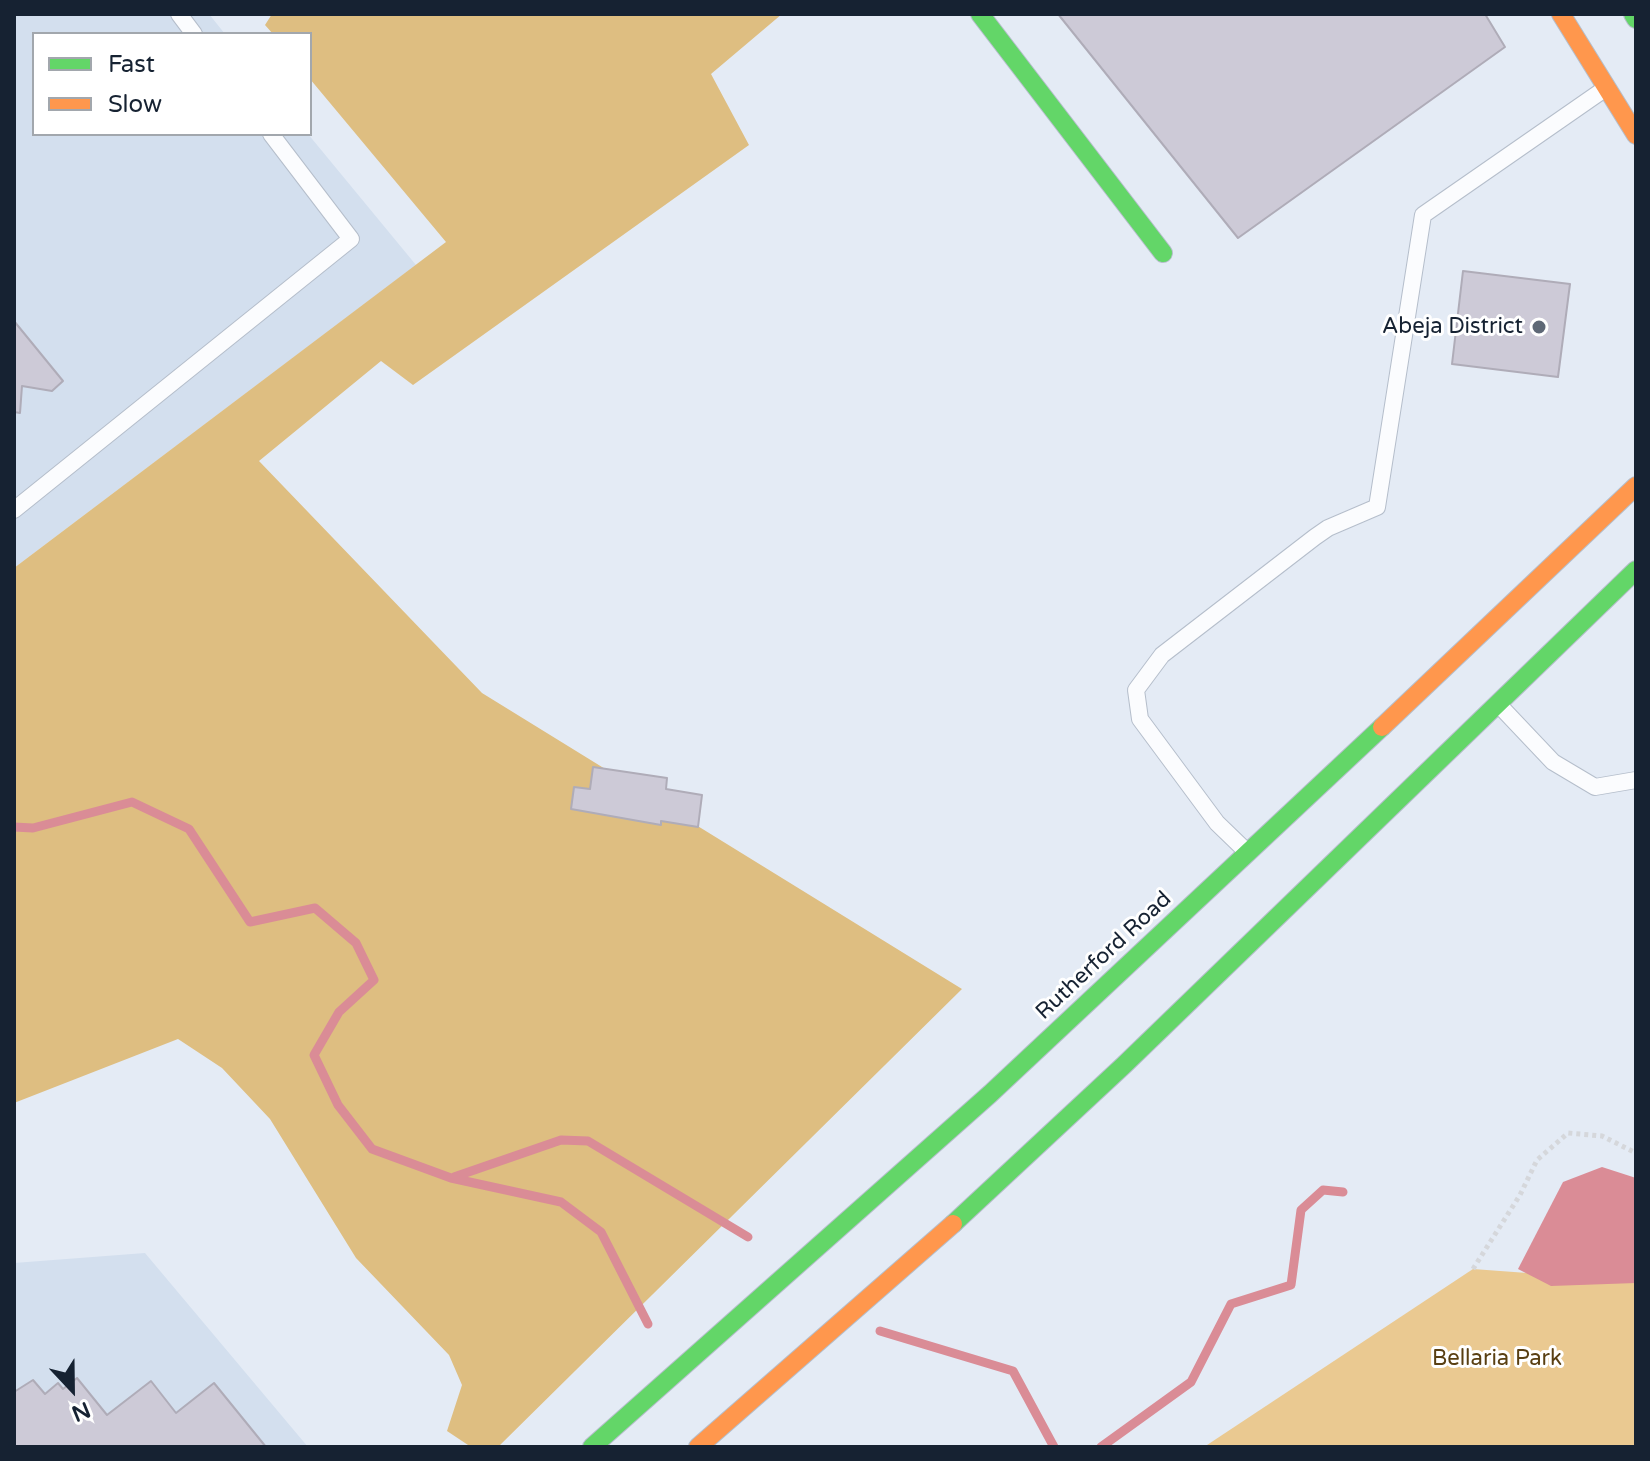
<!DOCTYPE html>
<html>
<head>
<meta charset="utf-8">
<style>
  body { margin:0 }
  #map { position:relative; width:1650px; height:1461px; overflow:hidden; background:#e4ebf5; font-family:"Varela Round",sans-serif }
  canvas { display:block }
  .frame { position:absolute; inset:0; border:16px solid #162232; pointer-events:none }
  .legend { position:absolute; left:32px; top:32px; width:280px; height:104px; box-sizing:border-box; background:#fff; border:2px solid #a2a7ad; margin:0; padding:10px 14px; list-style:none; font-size:24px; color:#162232 }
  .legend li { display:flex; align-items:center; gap:16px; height:40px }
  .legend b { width:40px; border:2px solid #a2a7ad }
  .north { position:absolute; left:32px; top:1349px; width:80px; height:80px; -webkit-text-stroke:6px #fff; paint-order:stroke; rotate:158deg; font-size:22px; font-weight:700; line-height:32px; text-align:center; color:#162232 }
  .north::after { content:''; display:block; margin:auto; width:28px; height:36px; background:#162232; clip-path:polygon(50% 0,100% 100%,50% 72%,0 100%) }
</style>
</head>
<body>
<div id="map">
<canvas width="1650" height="1461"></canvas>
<div class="frame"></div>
<ul class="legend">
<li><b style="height:10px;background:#63d668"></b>Fast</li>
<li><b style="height:10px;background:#ff974d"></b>Slow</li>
</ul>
<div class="north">N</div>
</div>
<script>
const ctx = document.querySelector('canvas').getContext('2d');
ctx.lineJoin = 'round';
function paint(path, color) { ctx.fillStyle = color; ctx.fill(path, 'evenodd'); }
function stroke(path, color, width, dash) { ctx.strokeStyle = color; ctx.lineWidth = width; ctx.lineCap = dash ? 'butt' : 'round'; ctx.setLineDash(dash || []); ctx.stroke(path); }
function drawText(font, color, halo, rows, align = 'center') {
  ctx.font = font + ' "Varela Round",sans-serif'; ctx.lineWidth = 6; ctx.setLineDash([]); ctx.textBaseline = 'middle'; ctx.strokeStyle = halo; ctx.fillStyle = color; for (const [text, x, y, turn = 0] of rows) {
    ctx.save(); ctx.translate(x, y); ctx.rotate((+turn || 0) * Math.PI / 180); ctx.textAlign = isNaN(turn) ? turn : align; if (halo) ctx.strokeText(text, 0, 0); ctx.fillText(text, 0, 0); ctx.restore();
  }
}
paint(new Path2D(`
  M14 14H209L225 34H34V134H308L416 265 14 568Z
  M145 1253 308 1447H14V1263Z`), '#d3dfee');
paint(new Path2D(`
  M1473 1269 1636 1281V1447H1204Z`), '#eac991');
paint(new Path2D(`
  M272 14H782L711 74 749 145 413 385 381 361 259 461 482 693 962 989 498 1447H471L447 1431 462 1385 449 1355 356 1258 270 1119 222 1068 178 1039 14 1103V568L446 242 310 79V34H273L265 25Z`), '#debe81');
paint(new Path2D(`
  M1602 1167 1636 1178V1283L1551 1286 1518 1269 1563 1182Z`), '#da8c96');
stroke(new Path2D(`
  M14 827 33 828 132 802 189 829 250 922 315 908 356 943 374 980 339 1012 314 1055 338 1105 372 1149 451 1178 561 1202 601 1232 648 1324
  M454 1177 561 1140 588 1141 748 1237
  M880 1331 1013 1371 1054 1447
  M1101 1447 1191 1382 1231 1304 1291 1285 1301 1210 1323 1190 1343 1192`), '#da8c96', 9);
const building = new Path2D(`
  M1058 14H1485L1505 47 1238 238Z
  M1463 271 1570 284 1558 377 1452 364Z
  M14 321 63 381 52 391 22 386 20 413 14 412Z
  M593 767 667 778 666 789 702 795 698 827 661 821V825L571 809 574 787 590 789Z
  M77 1378 107 1415 151 1381 176 1413 214 1383 266 1447H14V1392L33 1380 45 1394 58 1383 63 1389Z`);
paint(building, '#cdcad7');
stroke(building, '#afacb8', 2);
const lane = new Path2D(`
  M179 14 194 34
  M14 510 351 239 271 134
  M1499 705 1553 762 1595 787 1636 780
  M1247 852 1217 823 1140 719 1136 690 1162 655 1315 537 1328 528 1377 507 1423 215 1606 88`);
const fast = new Path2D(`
  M980 14 1163 253
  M1633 14 1636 19
  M953 1224 1124 1065 1636 570
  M592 1447 990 1094 1382 727`);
const slow = new Path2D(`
  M1561 14 1636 135
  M1382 727 1636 486
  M698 1447 953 1224`);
stroke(lane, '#b5becb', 18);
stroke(fast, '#b5becb', 20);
stroke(slow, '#b5becb', 20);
stroke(new Path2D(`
  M1473 1269 1520 1195 1537 1160 1568 1133 1602 1136 1636 1153`), '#d5d7db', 5, [4, 4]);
stroke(lane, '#fbfcfe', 16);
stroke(fast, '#63d668', 18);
stroke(slow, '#ff974d', 18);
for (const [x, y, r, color] of [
  [1539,327,8,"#5e6876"]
]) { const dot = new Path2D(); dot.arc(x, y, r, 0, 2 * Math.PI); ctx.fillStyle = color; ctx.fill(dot); stroke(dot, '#fff', 3); }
drawText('22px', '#162232', '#fff', [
  ["Abeja District",1523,327]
], 'right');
drawText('22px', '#162232', '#fff', [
  ["Rutherford Road",1104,956,-43]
]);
drawText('22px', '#593f12', '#fff', [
  ["Bellaria Park",1497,1359]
]);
</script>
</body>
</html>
